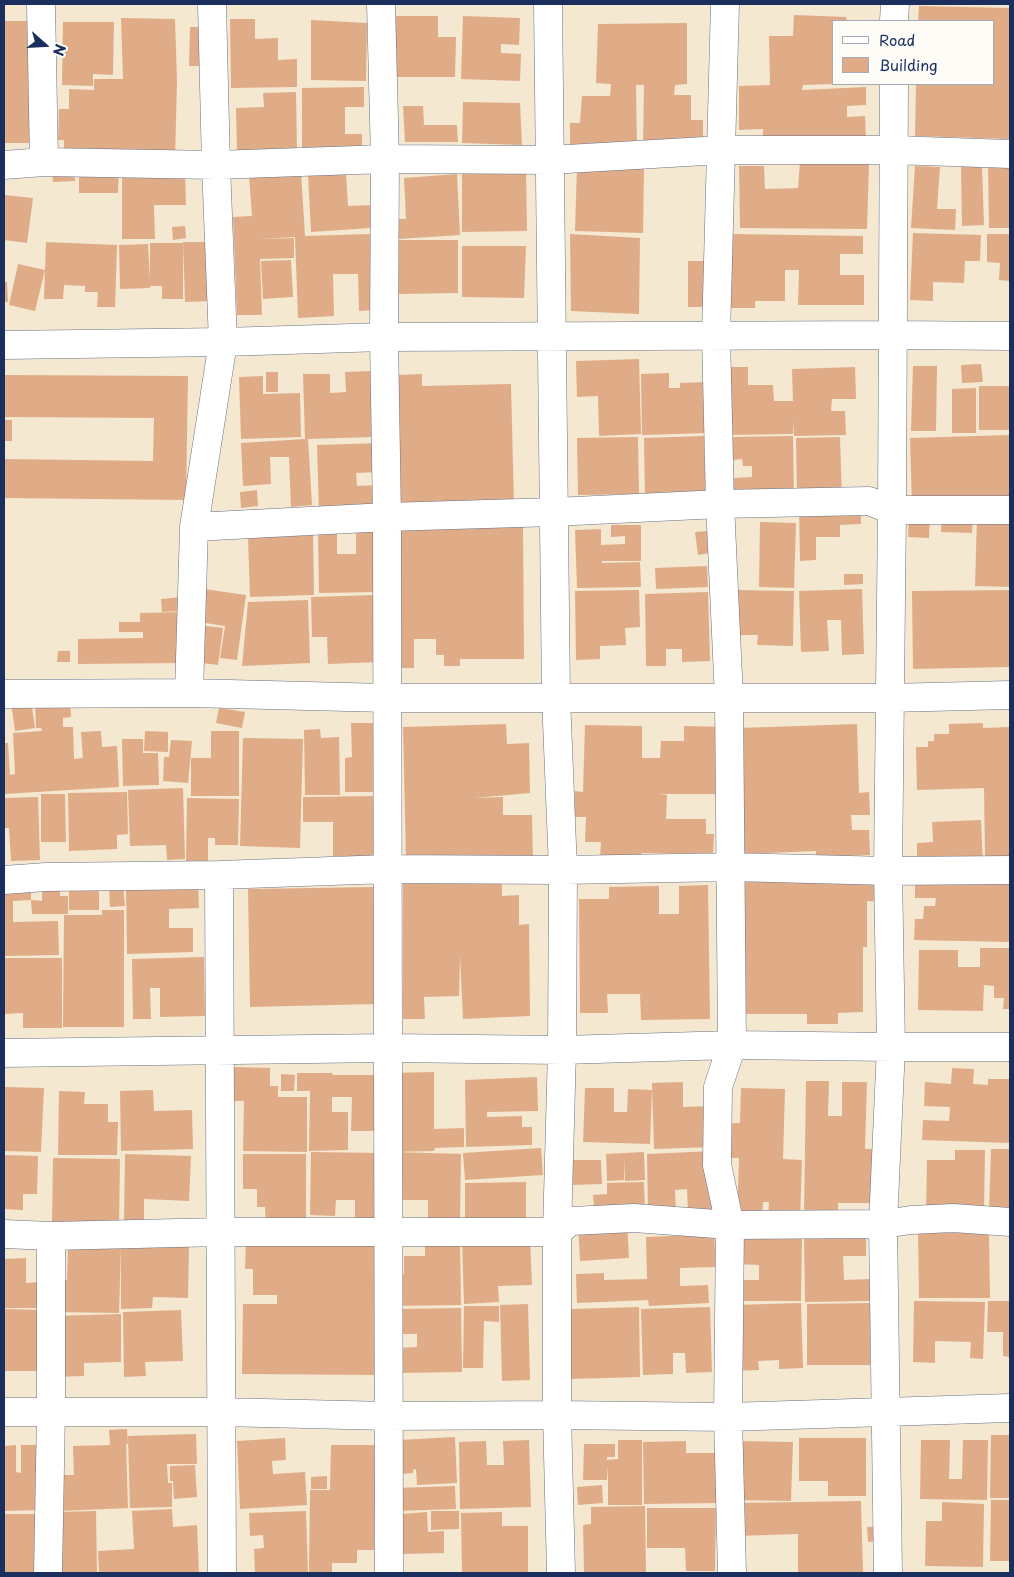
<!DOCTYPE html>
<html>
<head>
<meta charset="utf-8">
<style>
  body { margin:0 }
  #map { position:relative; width:1014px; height:1577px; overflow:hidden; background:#f4e8d1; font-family:"Playpen Sans",sans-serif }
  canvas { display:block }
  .frame { position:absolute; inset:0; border:5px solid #1b2f5e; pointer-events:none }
  .legend { position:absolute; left:832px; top:20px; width:162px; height:65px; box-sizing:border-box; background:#fdfcf7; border:1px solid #a3aaba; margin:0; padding:6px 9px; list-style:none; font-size:15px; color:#1b2f5e }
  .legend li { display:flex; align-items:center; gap:10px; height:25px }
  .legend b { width:25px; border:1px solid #a3aaba }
  .north { position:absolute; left:20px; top:20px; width:50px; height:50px; -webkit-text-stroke:4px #fdfcf7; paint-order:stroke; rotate:109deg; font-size:14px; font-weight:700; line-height:20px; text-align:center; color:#1b2f5e }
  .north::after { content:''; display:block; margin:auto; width:18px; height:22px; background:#1b2f5e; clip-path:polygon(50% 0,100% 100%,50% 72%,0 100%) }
</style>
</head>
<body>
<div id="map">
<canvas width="1014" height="1577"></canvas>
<div class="frame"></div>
<ul class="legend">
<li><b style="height:6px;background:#fff"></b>Road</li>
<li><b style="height:14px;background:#e0ac87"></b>Building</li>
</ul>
<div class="north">N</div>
</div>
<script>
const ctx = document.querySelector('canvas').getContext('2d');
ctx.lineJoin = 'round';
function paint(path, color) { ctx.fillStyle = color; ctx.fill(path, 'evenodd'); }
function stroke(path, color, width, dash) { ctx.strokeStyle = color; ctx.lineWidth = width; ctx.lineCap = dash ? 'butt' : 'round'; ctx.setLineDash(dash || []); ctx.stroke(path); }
paint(new Path2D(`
  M919 6 1010 8V139L915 136 916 84H993V21H918Z
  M794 15 846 17 847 21H833V84L803 85 802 90 866 87V105L847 106V117L865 116 866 138 763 140V129L739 130V86L770 85 769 36H793Z
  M396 16H438V37H456L455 77H396Z
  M463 16 520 18 519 45 501 44V53L521 54 520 81 461 79Z
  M121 18 175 19 177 80 175 161 64 159V140H58L59 109H69V89L94 90V79H123Z
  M230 19H255V39L278 38V60L297 59V87L231 88Z
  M311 20 367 23 366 81 311 80Z
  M4 21H31L30 143H4Z
  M63 22H114L113 75 93 74V86L62 85Z
  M687 23V84L675 85 674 95H691V120H703V146L643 145 644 85H636L637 146H570V123H580L582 96H610L611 84 596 83 598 24Z
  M190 27H204L205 66H189Z
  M364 87V107H345V134H362V150L302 151V88Z
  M296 92 297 151 237 152 236 108 264 107 263 93Z
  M463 102 520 103 522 145 462 143Z
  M403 106H423L424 125H457L458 142H405Z
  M800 162 869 163 867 229 740 228 739 166H764L765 189 798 188Z
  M988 163H1010V228H989Z
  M915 166 940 167 937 209H956L955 230 911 228Z
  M961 166H982L984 225 962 226Z
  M577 167 644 169 643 233 575 231Z
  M74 168 75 181 53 182 52 169Z
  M79 168 119 169 118 193H79Z
  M185 168 186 205H154L155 239H122V169Z
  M526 169 527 231 462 232V170Z
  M301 172 305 236 371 234 374 310 359 311 358 274H333L334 316 298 318 295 237 258 239 294 238V258L260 259 262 315H237L233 217 252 216 249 175Z
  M346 172 348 206 370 205 371 228 311 232 308 175Z
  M457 174 460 235 399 239 397 219H406L404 178Z
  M5 195 33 198 27 243 4 240V205Z
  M185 226 186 238 173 240 172 227Z
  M913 233 981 235 980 261H965L964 283 933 282V301L910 300Z
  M570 234 640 238 639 314 571 311Z
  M730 234 863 236V254H840V275H864V305H798L799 270H785V301H755V308H729Z
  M987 234H1010V281L999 280 1000 263 987 262Z
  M399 240H458V293L399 294Z
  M46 242 117 245 115 307H97L98 292H85V286L64 285 63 299H44Z
  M183 242H210L211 301 185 302Z
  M150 243H183V299H162V286H150V288L120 289 119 245 148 244 150 280Z
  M462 246H526L524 298 462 297Z
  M291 260 293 297 263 299 261 261Z
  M688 261H711V307H688Z
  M18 264 45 270 35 311 9 305Z
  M4 282H7L8 302H4Z
  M639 359 641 434 599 436 598 396 577 397 576 361Z
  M981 364 983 382 962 383 961 365Z
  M913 366H937L936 431H911Z
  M724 367H748V385H773L774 401H793L792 369 855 367 856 399H832L831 411H845L846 435 794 436 793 420V434L725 435Z
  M371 371 372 437 308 439 312 505 291 507 289 457H270L271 484 243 486 241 443 305 439 303 374H330V393L346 392 345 372Z
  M266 372H278V392H266Z
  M669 373V388H680V383L706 382 707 433 642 435 641 374Z
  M422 374V386L511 384 514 506 399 509 395 375Z
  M4 375 188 376 186 500 4 498V459L153 461 154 418 4 417Z
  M263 376V394L300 393 301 437 241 439 239 377Z
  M979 386H1010V430H979Z
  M976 388V433H952V389Z
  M4 420H12V441H4Z
  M1010 435V503L912 506 910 438Z
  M704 436 706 498 645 501 644 438Z
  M793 436 794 498 734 499V478L752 477V466H743L742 459 733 460V437Z
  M638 437 639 494 578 495 577 438Z
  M840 437 842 499 797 500 796 438Z
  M380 443V472L356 473 357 486 378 485 379 510 319 512 317 445Z
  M257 490 258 506 241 508 240 492Z
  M861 504V524L840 525V537H816V560L800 561 799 505Z
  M909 515 930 516 929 538 908 537Z
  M942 515 973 516 972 533 941 532Z
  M977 517 1010 518V587L975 586Z
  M760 522 796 523 794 588 759 587Z
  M356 525H378L379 592 319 593 318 528H337V554H356Z
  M611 525H641V561H602V563L640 562 641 587 577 588 575 530 601 529V545L625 544V536L611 537Z
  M523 526 524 659H460V666H444V655H436V639H414V668H394L400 527Z
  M708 531 710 553 698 555 695 532Z
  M313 535 314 595 250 597 248 537Z
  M707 566 708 587 656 589 655 568Z
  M844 574H863V584L844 585Z
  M204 589 246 595 237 660 220 658 225 626 199 622Z
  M862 589 864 654 842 655 841 620H827L829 651 801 652 799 591Z
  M639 590 640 627 625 628 626 645 600 646V659L576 660 575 591Z
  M733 590 794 591 793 646 757 645 758 635H732Z
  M1010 590V667L913 669 912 591Z
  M708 592 710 661 682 662V649H666V666H646L645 594Z
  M375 595 378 662 328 664 327 637H312L311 597Z
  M183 597 184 611 162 612 161 599Z
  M308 600 310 663 242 666 248 602Z
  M183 612V663L78 664V639L143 638V632H119V622H140V613Z
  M198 625 223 628 218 665 194 662Z
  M58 651H70V662H57Z
  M70 699 71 717 63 718V727H73L74 759 83 758 81 732 101 731 102 747 117 746 119 787 4 794V743H8L10 775 15 774 13 733 42 731 41 728H36L35 701Z
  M31 700 35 728 15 731 11 702Z
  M219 708 245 712 242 728 216 723Z
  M351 723H377V792H345V758L352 757Z
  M983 723V728L1010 727V856L985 857 984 788 917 790 916 747H928V741H934V734H949V724Z
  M506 724 507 744 529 743 530 793 474 798 503 797V815H532L533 862H406L403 727Z
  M857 724 859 793 869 792 870 815H851L852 830H869L870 855 816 857V851L742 854 739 728Z
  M585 725 642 726V758H660L661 741H684V726L727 727 726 794H659L667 795 666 819H706V834H714L713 854 642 853 640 858H600L601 842H585L586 817H574L575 791 583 792Z
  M320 729 321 738 339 737 340 795H305L304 730Z
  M145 731 168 732V752L144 751Z
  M211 731H239V796H191V758H211Z
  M243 738 303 739 300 848 240 846Z
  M122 739H143V753H158L159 785 123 786Z
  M171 740 192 741 188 783 163 781 164 757H169Z
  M183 788 185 859 167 860 166 845 130 846 128 790Z
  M127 792 128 834 117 835V849L69 851 68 793Z
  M41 794H65L66 842H41Z
  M377 796V856H333V822H303V797Z
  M38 797 40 860 11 861 9 828H4V798Z
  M187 798 239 799 238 845H215V838H208V862L186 861Z
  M981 820 983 865 917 866V843L933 842 932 822Z
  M403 879H502V896L519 895V925L529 924 530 1016 463 1019 460 955 459 996 424 997 425 1019H403Z
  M915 879 1010 880V942L914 940 915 919H923L924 906H935L936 898H915Z
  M737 881H882V902L867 901V947H863V1012L838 1013V1024H807V1014H737Z
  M31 884V900L13 901V922L58 921 59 955 4 956V885Z
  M198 884 199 908 169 909V928H193V952L127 954 126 885Z
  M123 885 125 906 110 907 109 886Z
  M708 885 710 1019 641 1020 640 994H607L608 1013H580L579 899H609V887L659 886V914H679V886Z
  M99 886V910H69V887Z
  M375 887 377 1004 250 1007 248 889Z
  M42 890H60V896H68V914H32L31 900 42 901Z
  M102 910H124V1027H63L64 915H102Z
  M980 948H1010V1009H1003L1004 998H994V986L984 985 983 1011 918 1010 919 950H958V967H980Z
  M204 957 205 1016 160 1017V988H150L151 1019H133L132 959Z
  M4 958H62V1028H23V1013L4 1014Z
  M233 1067 270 1068V1086H278V1097H307V1152L243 1151 244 1101H233Z
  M952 1068 974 1069 973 1084 988 1085V1079H1010V1143L922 1140 923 1120 949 1121 950 1107 924 1106 925 1082 951 1084Z
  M434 1072V1129L464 1128V1147L435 1148 434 1151 390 1152 389 1073Z
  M297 1073H332L333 1075H383V1131H351L352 1097H332V1112H348V1150L309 1151 310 1091H297Z
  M281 1074 295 1075 294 1091H281Z
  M537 1077 538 1111 487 1112V1117L522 1116V1127H532V1145L466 1147 465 1080Z
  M806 1081H829L828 1116H842V1082H867L865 1149H873V1203H838V1215H804Z
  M683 1082V1107L713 1106 714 1147 654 1149 652 1083Z
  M4 1087 44 1088 41 1152 4 1151Z
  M585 1088H614V1112H627L628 1089 652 1090 650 1144 583 1142Z
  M741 1088 785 1089 783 1159 802 1160 800 1221 768 1220 769 1202H763L762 1219H737L739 1158H720L721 1123H740Z
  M153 1090 154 1111 192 1110 193 1149 121 1151 120 1091Z
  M59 1091 85 1092 84 1104H108V1122H118L117 1155H58Z
  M541 1148 543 1175 465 1180 463 1153Z
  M991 1149H1010V1213L989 1212Z
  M955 1150H985L984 1212H926L927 1160H955Z
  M714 1151 716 1212 688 1213 687 1189 675 1190 676 1211 648 1212 647 1154Z
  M311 1152 380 1153 379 1219 355 1218V1200H336L335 1216 310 1215Z
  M394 1152 461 1154 460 1219 428 1218V1200H394Z
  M644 1152 645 1180 625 1181 624 1159V1180L607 1181 606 1154Z
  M125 1154 191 1156 189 1201 144 1199V1222L124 1221Z
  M243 1154H306V1227H266L265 1207H257V1189H243Z
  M4 1155 38 1156 37 1194H23V1210L4 1209Z
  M53 1158 120 1159 119 1227 52 1225Z
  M572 1160H601L602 1184 573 1185Z
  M526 1182V1225H465V1183Z
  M644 1182 645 1216 594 1207 593 1195 607 1194V1183Z
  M627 1221 629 1258 580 1261 578 1223Z
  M918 1233H989L990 1298H919Z
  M714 1234 716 1267 680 1268V1286L708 1285 709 1303 649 1306 648 1300 577 1303 576 1274 604 1273V1280L647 1279 646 1237Z
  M866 1234V1256H843L844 1280 871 1279V1301L805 1302 804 1235Z
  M530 1237 532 1285 498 1286 499 1302 464 1304 462 1239Z
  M736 1237H802L801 1301H734V1280H759V1265L735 1264Z
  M246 1241 378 1244 377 1375 242 1374 243 1304H277V1295H253V1269H245Z
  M460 1241 461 1305 395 1306V1274H404V1256H425V1242Z
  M121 1244H189L188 1298 153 1297 152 1308 121 1309Z
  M68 1246 121 1247 119 1313 55 1312V1280H67Z
  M26 1258V1283L40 1282V1308H4V1259Z
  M914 1301 985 1302 983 1359 970 1358 971 1342 935 1341V1363L913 1362Z
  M988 1301H1010V1357L1003 1356V1332H987Z
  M801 1303 803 1368 779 1369V1360L758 1361 759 1370 735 1371 733 1305Z
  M870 1303V1365H807V1304Z
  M528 1304 530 1380 502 1381 500 1305Z
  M464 1306H499V1322L484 1321 483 1368H463Z
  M639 1307 640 1377 571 1379V1309Z
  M710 1307 712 1372 686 1373 685 1353H673V1374L643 1375 641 1309Z
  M461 1308 462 1372 397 1373 396 1348 417 1347V1334H395V1309Z
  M4 1309 43 1310 42 1371H4Z
  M181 1310 183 1361 145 1362 146 1376 124 1377 123 1312Z
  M121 1314V1362L84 1363V1376L55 1377 54 1316Z
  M127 1429 128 1444H126L128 1508 61 1511 59 1475H74L73 1446 110 1445 109 1430Z
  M196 1434 197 1464H167L168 1483H172V1507L130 1508 128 1436Z
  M991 1435H1010V1498H990Z
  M455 1437 457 1483 417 1485 416 1469 413 1470V1473L401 1474 399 1440Z
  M285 1438 286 1460 272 1461 273 1474 305 1472 307 1505 240 1509 237 1441Z
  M799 1438H866V1496H828V1481H799Z
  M529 1440 531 1507 460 1509 459 1442 486 1441 487 1465H504L503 1441Z
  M618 1440H642V1505H608V1465L607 1480H583L584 1444H615V1457H607V1460L618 1459Z
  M921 1440H950L949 1479H962L963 1440H988L987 1500 920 1499Z
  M686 1441V1453H717L718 1503 644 1504 643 1442Z
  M737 1441 793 1442 791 1501 735 1500Z
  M16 1445V1472L21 1473V1445H41L43 1510 4 1511V1446Z
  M331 1445H376L374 1550H357V1563H332V1573H309L310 1490H330Z
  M195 1465 197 1497 174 1499 173 1481H170V1466Z
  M327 1476V1489H311V1477Z
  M602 1485 603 1503 578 1505 577 1487Z
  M455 1486 456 1509 397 1511 396 1488Z
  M991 1500H1010V1561H990Z
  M861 1501 863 1573H798V1534L737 1536 736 1503Z
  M942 1502 984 1504 983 1567 925 1566 926 1521H942Z
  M645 1506 646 1573H584L583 1525 591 1524V1507Z
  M647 1508H716L715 1571H686L685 1548H647Z
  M172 1509 173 1527 197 1525 199 1573H99L98 1551 134 1549 132 1511Z
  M96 1511 97 1573H57L56 1512Z
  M306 1511 308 1573H255L254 1549 264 1548 263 1535 250 1536 249 1513Z
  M431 1511H459V1529L431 1530Z
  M427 1512 428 1532 444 1531V1553L402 1554 401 1514Z
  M502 1512V1526H528V1573H462L461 1513Z
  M4 1514H45V1573H4Z
  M880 1526 881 1541 868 1542 867 1527Z`), '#e0ac87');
const street = new Path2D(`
  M41 4 44 162
  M381 4 385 159 384 337 387 517 389 1573
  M548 4 556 697 563 870 562 1050 557 1232V1415L561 1573
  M725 4 716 335 720 504 729 698 732 1045 718 1087 717 1165 730 1225 728 1417 732 1573
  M894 21 895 4
  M4 165 44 162 216 165 385 159 550 160 722 150H893L1010 154
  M4 345 223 342 384 337 892 335 1010 336
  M194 527 387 517 554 512 720 504 869 501 892 510H1010
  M189 693 194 527 223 342 216 165 212 4
  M4 694 189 693 387 698H889L1010 695
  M219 875 222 1573
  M4 880 46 877 219 875 388 869 563 870 732 867 888 871 1010 870
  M4 1053 387 1048 562 1050 732 1045 891 1047H1010
  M4 1234 51 1236 221 1232H557L571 1221 634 1218 730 1225 883 1224 911 1220 953 1218 1010 1222
  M4 1412H222L388 1416 557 1415 728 1417 1010 1408
  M48 1573 51 1412V1236
  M888 1573 883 1224 891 1047 888 871 892 510 894 84`);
stroke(street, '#677086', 29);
stroke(street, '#fff', 28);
</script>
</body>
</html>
